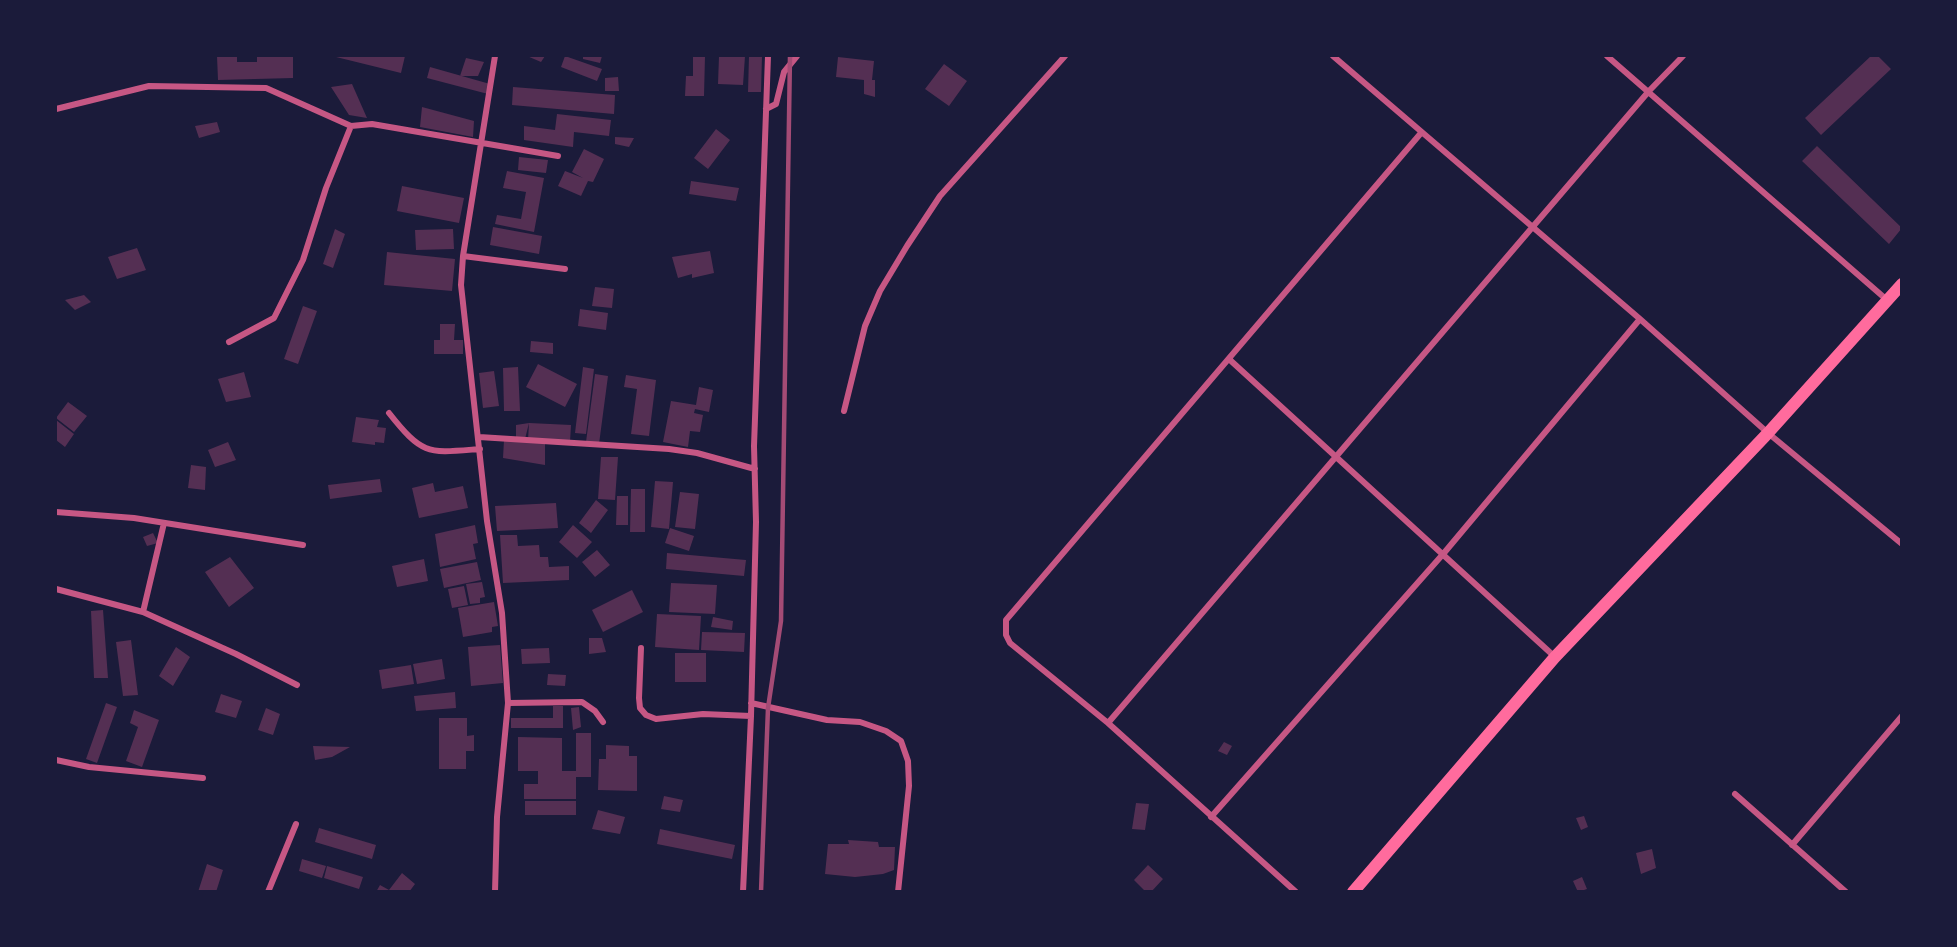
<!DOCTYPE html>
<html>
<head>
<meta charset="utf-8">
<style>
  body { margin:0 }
  #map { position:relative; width:1957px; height:947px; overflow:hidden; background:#1b1b3a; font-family:"Public Sans",sans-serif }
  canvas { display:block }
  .frame { position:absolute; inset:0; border:57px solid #1b1b3a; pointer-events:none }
</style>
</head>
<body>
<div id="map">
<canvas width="1957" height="947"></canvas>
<div class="frame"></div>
</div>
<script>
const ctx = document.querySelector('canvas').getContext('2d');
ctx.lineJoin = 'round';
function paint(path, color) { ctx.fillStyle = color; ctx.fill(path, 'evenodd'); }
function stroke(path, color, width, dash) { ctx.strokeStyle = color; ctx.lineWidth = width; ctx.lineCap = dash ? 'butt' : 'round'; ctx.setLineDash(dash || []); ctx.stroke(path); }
paint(new Path2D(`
  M217 56H237V62H257V56H293V78L218 80Z
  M332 56H405L401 73Z
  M527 56H545L541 62Z
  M565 56 602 69 597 81 561 67Z
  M583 56H602L600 63 583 59Z
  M693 56H705L704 96H685L686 76H693Z
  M719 56H745L743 85 718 84Z
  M749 56H762L761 92H748Z
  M1871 56H1878L1891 69 1821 135 1805 118Z
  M838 57 874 61 872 80H875V97L864 94V80L836 77Z
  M466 58 484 62 478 76H460Z
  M944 64 967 81 949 106 925 89Z
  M430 67 490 84 488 94 427 78Z
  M618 77 619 91H605V78Z
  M352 84 367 118 349 115 331 87Z
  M513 87 615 95 614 114 512 105Z
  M422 107 474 121 473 137 420 127Z
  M557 114 611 120 609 136 574 132 573 147 524 140V126L555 130Z
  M217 122 220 132 199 138 195 126Z
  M716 129 730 140 708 169 694 158Z
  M615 137 634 138 629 147 615 144Z
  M1817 146 1902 228 1889 244 1802 161Z
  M584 149 604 159 593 182 588 181 581 196 558 186 565 171 583 178 572 172Z
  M519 157 548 160 546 173 518 170Z
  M507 171 544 178 534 232 495 224 497 215 521 219 526 192 503 188Z
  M691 181 739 188 736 201 689 194Z
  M402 186 464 198 459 223 397 211Z
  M493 227 542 236 539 254 490 245Z
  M335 229 345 234 333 268 323 264Z
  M453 229 454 249 416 250 415 230Z
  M137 248 146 270 117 279 108 257Z
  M710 251 714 273 692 278V274L678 278 672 257Z
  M387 252 455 259 452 291 384 285Z
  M595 287 614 289 612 308 592 306Z
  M84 295 91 302 75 310 65 300Z
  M303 306 317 311 298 364 284 359Z
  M580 309 608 313 606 330 578 326Z
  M440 324H455L454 340H463V354H434V340H440Z
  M531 341 553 343V354L530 352Z
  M538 364 577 384 565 407 526 387Z
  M518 367 520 411H504L503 368Z
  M583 367 594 369 586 434 575 433Z
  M494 371 499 406 483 408 479 373Z
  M244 372 251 397 226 402 218 379Z
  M595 374 608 376 599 444 586 442Z
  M626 375 656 380 649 436 631 434 637 389 624 387Z
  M699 387 713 390 709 412 695 409 694 413 703 415 700 432 690 431 688 447 663 442 671 401 696 405Z
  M68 402 87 416 74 432 56 418Z
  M356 417 379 420 377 427 386 428 384 443 375 442V445L352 442Z
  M56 420 74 434 65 447 56 440Z
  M529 423 525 439 516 438V425Z
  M529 423 571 425 570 442 528 440Z
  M504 440 545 443V465L503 458Z
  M228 442 236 460 215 467 208 450Z
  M601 457H618L615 500 598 499Z
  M191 465 206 467 205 490 188 488Z
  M380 479 382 492 330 499 328 485Z
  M655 481 673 482 669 529 651 527Z
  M433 483 435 492 463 486 468 508 419 518 412 488Z
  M631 489H645V532H630Z
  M680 492 699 494 695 529 675 527Z
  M617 496H628V525H616Z
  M596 500 608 510 591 533 579 523Z
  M556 503 558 528 497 531 495 506Z
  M475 525 478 543 473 544 476 559 440 567 435 534Z
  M573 525 592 542 577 558 559 542Z
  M670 528 694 536 689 551 665 543Z
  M153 533 158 543 147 546 143 537Z
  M500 535H517L518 546 539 545 540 557H548L549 567 569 566V580L503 583Z
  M597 550 610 565 595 577 582 562Z
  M667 553 746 560 744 576 666 569Z
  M230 557 254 588 229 607 205 572Z
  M424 559 428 581 397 587 392 566Z
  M477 562 481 580 444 588 440 569Z
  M482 582 485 597 480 598V603L470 604 466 584Z
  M671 583 717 585 715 614 669 612Z
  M464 586 468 605 452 608 448 589Z
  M632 590 643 612 603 632 592 610Z
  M494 602 498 626 492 627V632L463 637 458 608Z
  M103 610 108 678H94L91 611Z
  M657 614 701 616 699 650 655 647Z
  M713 617 733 621 732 630 711 627Z
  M702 632 745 633 744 652 701 650Z
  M589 638H602L606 652 589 654Z
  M131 640 138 695 123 696 116 642Z
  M500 645 503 683 471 686 468 647Z
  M176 647 190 657 173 686 159 676Z
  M549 648 550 663 522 664 521 649Z
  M675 653H706V682H675Z
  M442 659 445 679 417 684 413 664Z
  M411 665 414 684 382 689 379 670Z
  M548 674 566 675 565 686 547 685Z
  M455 692 456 708 416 711 414 696Z
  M221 694 242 701 236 718 215 712Z
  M106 703 117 707 97 763 86 759Z
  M553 706H563V728H511V718H553Z
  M579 707 581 727 573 730 571 708Z
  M266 708 280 714 273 735 258 730Z
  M134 710 159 720 142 767 126 761 138 727 130 723Z
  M439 718H467V736L474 735V751H466V769H439Z
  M576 733H591V777H576V799H524V784H538V771H518V737L562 738V771H576Z
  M1224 742 1232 746 1227 755 1218 751Z
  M606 745 629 746V756H637V791L598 790 599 759H606Z
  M313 746 350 747 332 757 315 760Z
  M664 796 683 800 680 812 661 809Z
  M525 801H576V815H525Z
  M1136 803 1149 804 1145 830 1132 829Z
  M598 810 625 817 620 834 592 829Z
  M1584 816 1588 827 1581 830 1576 818Z
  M319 828 376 845 372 859 315 842Z
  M660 829 735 845 732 859 657 844Z
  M848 840 878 842 879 847H895L894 870 883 874 855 877 825 874 828 844H849Z
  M1652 849 1656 868 1641 874 1636 853Z
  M302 859 326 866 322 878 299 871Z
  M207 864 223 870 216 892H198Z
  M1148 865 1163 879 1151 892H1146L1134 880Z
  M327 866 363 877 359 889 324 878Z
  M402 873 415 884 409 892H376L380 885 389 890Z
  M1582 877 1587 889 1578 892 1573 881Z`), '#542f53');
stroke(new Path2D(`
  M495 56 463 256 461 285 487 521 502 613 508 703 497 817 495 892
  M1333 56 1640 319 1768 433 1902 544
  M1607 56 1887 300
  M56 109 149 86 266 88 351 126 372 124 558 156
  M766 109 776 104 784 72 797 56
  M463 256 565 269
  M229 342 274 318 303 260 326 188 351 126
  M1230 360 1555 657
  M844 411 865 326 880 291 907 246 940 196 1065 56
  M389 413C423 456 428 453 480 449
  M479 437 669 449 697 453 755 469
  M56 512 134 518 303 545
  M56 589 143 612 236 654 297 685
  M143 612 164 523
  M641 648 639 698 640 708 646 715 656 719 703 714 751 716
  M508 703 582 702 595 711 603 722
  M751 703 827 720 860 722 886 731 901 741 908 761 909 786 898 892
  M1108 723 1649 91 1683 56
  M56 760 89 767 203 778
  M1735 794 1846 892
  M1211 817 1444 553 1640 319
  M1792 845 1902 716
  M268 892 296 824
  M743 892 751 716 756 522 754 446 768 56
  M1296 892 1108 723 1010 643 1006 635V620L1421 133`), '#c65784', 6);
stroke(new Path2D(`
  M1353 892 1555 657 1768 433 1902 284`), '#ff6b9d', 12);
stroke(new Path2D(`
  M761 892 768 708 781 621 790 56`), '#a44b75', 4.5);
</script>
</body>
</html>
